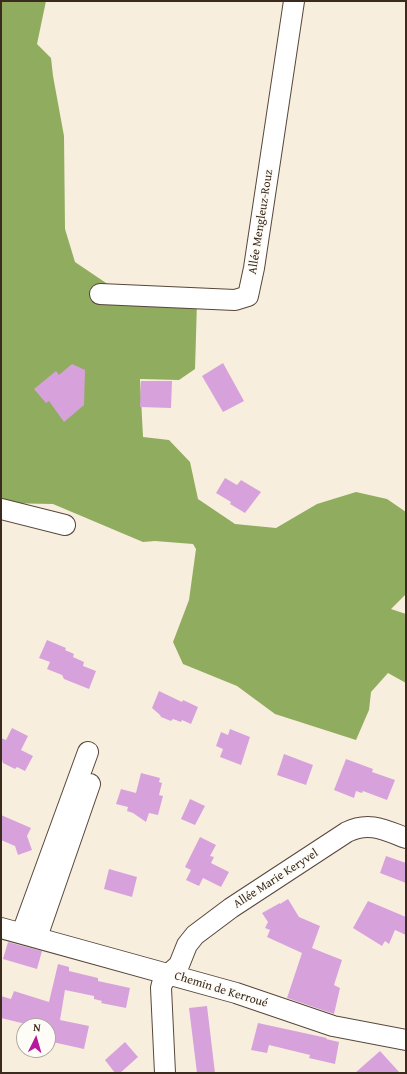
<!DOCTYPE html>
<html>
<head>
<meta charset="utf-8">
<style>
  body { margin:0 }
  #map { position:relative; width:407px; height:1074px; overflow:hidden; background:#f8eede; font-family:"Gentium Book Plus",serif }
  canvas { display:block }
  .frame { position:absolute; inset:0; border:2px solid #3b2a1e; pointer-events:none }
  .north { position:absolute; left:16px; top:1018px; width:40px; height:40px; box-sizing:border-box; background:#fdfcf7; border:1px solid #afa8a0; border-radius:50%; rotate:5deg; font-size:11px; font-weight:700; line-height:16px; text-align:center; color:#3b2a1e }
  .north::after { content:''; display:block; margin:auto; width:14px; height:18px; background:#b5179e; clip-path:polygon(50% 0,100% 100%,50% 72%,0 100%) }
</style>
</head>
<body>
<div id="map">
<canvas width="407" height="1074"></canvas>
<div class="frame"></div>
<div class="north">N</div>
</div>
<script>
const ctx = document.querySelector('canvas').getContext('2d');
ctx.lineJoin = 'round';
function paint(path, color) { ctx.fillStyle = color; ctx.fill(path, 'evenodd'); }
function stroke(path, color, width, dash) { ctx.strokeStyle = color; ctx.lineWidth = width; ctx.lineCap = dash ? 'butt' : 'round'; ctx.setLineDash(dash || []); ctx.stroke(path); }
function drawText(font, color, halo, rows, align = 'center') {
  ctx.font = font + ' "Gentium Book Plus",serif'; ctx.lineWidth = 4; ctx.setLineDash([]); ctx.textBaseline = 'middle'; ctx.strokeStyle = halo; ctx.fillStyle = color; for (const [text, x, y, turn = 0] of rows) {
    ctx.save(); ctx.translate(x, y); ctx.rotate((+turn || 0) * Math.PI / 180); ctx.textAlign = isNaN(turn) ? turn : align; if (halo) ctx.strokeText(text, 0, 0); ctx.fillText(text, 0, 0); ctx.restore();
  }
}
paint(new Path2D(`
  M1 1H46L37 44 51 58 53 76 64 136 65 229 75 262 109 285 197 302 195 369 179 380 140 379 143 437 169 440 190 462 198 499 235 524 276 528 317 504 356 492 387 499 406 512V594L391 609 406 614V683L388 673 371 692 369 710 356 740 275 714 237 686 183 664 173 642 189 600 196 549 193 544 155 541 143 542 53 504 1 503Z`), '#90ac5e');
paint(new Path2D(`
  M223 363 244 401 223 412 202 376Z
  M72 364 85 370 84 405 64 422 49 401 46 403 34 389 56 371 59 375Z
  M141 381H172L171 408 140 407Z
  M225 478 237 485 241 480 261 492 245 513 230 504 231 502 216 493Z
  M47 640 66 648 65 650 74 654 73 657 84 662 83 666 96 671 89 689 64 679 62 675 47 669 50 662 39 658Z
  M159 691 182 702 183 700 198 707 191 724 182 720 181 722 173 719 171 721 161 717 160 715 152 708Z
  M12 728 28 736 21 750 33 756 25 771 17 767 15 769 3 763 1 756V738L6 740Z
  M230 729 250 737 241 765 220 757 223 749 216 746 221 732 228 735Z
  M284 754 313 765 306 785 277 775Z
  M346 759 373 769 372 772 395 780 387 800 363 791 362 793 356 791 354 798 334 790Z
  M141 773 160 778 159 782 162 783 159 795 163 796 158 815 149 813 146 822 133 813 127 811 128 807 116 804 121 789 136 793Z
  M190 799 205 806 195 825 181 819Z
  M1 815 31 828 27 836 32 850 18 855 15 846 1 840Z
  M200 837 216 845 210 856 214 857 211 863 229 872 221 887 203 878 199 886 186 880 191 870 185 867Z
  M386 856 406 863V883L380 873Z
  M109 869 137 877 132 897 104 889Z
  M288 899 299 917 320 926 312 948 342 960 334 985 340 988 334 1014 287 998 302 953 267 937 270 930 265 928 268 922 262 913 280 903V904Z
  M368 901 406 917V935L395 930 389 944 385 941 382 946 353 928Z
  M8 942 42 951 37 969 3 959Z
  M58 964 69 967V971L98 978V981L130 988 126 1008 101 1003 102 1001 94 999V996L65 990 60 1020 89 1026 84 1049 48 1041V1026H34L1 1018V996L11 999 14 991 49 1002Z
  M207 1006 215 1073H197L189 1008Z
  M258 1023 327 1038 326 1039 339 1042 335 1064 309 1058 310 1055 269 1045 267 1053 251 1050Z
  M125 1042 138 1057 120 1073H115L105 1060Z
  M380 1051 400 1073H355Z`), '#d7a2dc');
const minor = new Path2D(`
  M100 294 235 300 248 296 254 268 294 1
  M1 509 65 525
  M1 928 236 993 333 1026 406 1040
  M22 933 88 752
  M37 937 90 784
  M165 1073 161 988 162 984 168 975 179 965 187 945 195 935 231 908 347 832C369 821 385 830 406 838`);
stroke(minor, '#57473b', 22);
stroke(minor, '#fff', 20);
drawText('12px', '#3b2a1e', '#fdfcf7', [
  ["Allée Mengleuz-Rouz",261,222,-81],
  ["Allée Marie Keryvel",276,879,-33],
  ["Chemin de Kerroué",221,990,17]
]);
</script>
</body>
</html>
